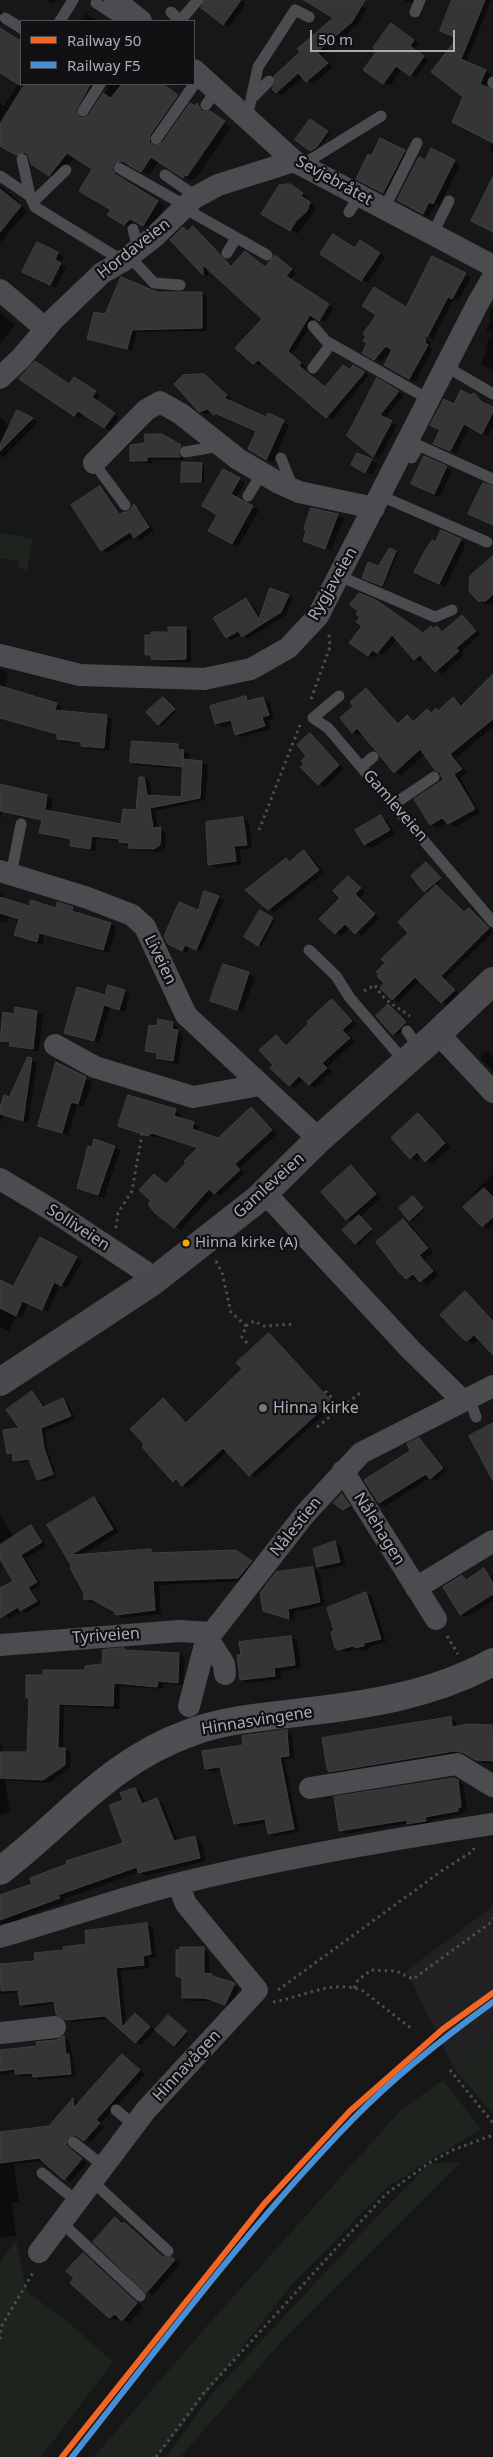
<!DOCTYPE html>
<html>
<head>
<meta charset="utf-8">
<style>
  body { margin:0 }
  #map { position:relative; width:493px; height:2457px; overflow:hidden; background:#171717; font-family:"Noto Sans",sans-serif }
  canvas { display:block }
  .legend { position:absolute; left:20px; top:20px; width:175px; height:65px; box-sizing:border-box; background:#111113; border:1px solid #4d4f55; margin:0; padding:6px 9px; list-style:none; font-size:15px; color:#a8adb8 }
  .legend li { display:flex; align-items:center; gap:10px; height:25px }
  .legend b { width:25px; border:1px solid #4d4f55 }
  .scale { position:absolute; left:310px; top:30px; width:145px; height:22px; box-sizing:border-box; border:2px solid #a8adb8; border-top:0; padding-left:6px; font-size:15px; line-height:18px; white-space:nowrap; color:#a8adb8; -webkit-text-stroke:4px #111113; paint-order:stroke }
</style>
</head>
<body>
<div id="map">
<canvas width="493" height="2457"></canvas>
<ul class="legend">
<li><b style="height:6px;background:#f26522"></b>Railway 50</li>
<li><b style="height:6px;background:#468fd7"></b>Railway F5</li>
</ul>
<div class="scale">50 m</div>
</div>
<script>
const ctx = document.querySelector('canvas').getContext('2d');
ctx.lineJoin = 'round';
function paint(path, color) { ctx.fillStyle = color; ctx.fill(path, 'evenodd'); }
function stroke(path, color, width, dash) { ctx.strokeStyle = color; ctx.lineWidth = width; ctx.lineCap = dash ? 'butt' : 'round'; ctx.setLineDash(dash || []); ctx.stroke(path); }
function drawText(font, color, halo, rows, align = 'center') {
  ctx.font = font + ' "Noto Sans",sans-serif'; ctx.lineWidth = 4.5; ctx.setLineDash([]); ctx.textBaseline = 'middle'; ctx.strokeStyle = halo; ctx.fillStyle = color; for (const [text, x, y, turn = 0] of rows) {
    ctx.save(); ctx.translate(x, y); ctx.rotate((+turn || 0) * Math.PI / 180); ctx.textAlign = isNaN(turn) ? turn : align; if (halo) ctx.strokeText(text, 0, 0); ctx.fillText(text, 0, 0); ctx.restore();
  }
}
paint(new Path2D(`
  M493 1906V2039L455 2070 406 1971Z`), '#212123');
paint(new Path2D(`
  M0 532 33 539 27 570 18 568 19 561 0 558Z
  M493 2039V2114L455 2070Z
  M443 2080 481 2129 387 2187 287 2290 158 2457H94L207 2326 401 2110Z
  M461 2162 282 2341 180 2457H166L211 2395 373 2221 429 2164Z
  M16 2240 27 2292 63 2318 113 2362 41 2457H0V2263Z`), '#1d241e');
paint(new Path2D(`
  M47 0H56L54 4Z
  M207 0H241L246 4 229 27 202 8Z
  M307 0H351L366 9 357 25 322 55 333 67 313 84 303 77 282 95 276 92 302 52 335 18Z
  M403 0H420L417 6Z
  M453 0H491L466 63 491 74 485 88 493 92V152L489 150 493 142 465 97Z
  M0 10 7 15 0 25Z
  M86 14 94 18 99 21H82Z
  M397 28 419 44 415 50 428 60 416 78 402 69 390 86 365 70Z
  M21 80V84H101L84 111 83 119 90 116 108 88 107 84H154L164 91 174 92 185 100 157 140 156 147H159L198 104 231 127 195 179 193 178 191 181 159 161 149 175 131 165 120 168 119 174 122 180 165 206 151 229 138 223 132 228 109 215 112 209 94 168 75 157 57 179 32 163 30 156 25 158 0 144V103L4 106Z
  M313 122 330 134 319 148 314 152 311 150Z
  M381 139 410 155 390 196 357 178Z
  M454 161 460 165 439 206 436 204 429 217 398 200Z
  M0 186 19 201 18 203 27 211 0 243Z
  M289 186 309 197 306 201 315 206 313 214 297 234 262 214Z
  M193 227 233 266 266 268 281 260 296 273 290 280 334 308 325 322 316 317 292 355 306 367 304 369 326 388 354 367 369 375 332 420 263 362 260 366 237 348 263 318 208 268V276L203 274 171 240 183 228 189 231Z
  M38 244 64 257 60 264 66 267 56 288 24 271Z
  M366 245 385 257 368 283 321 253 355 249Z
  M433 257 471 277 458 301 454 299 433 339 425 335 431 343 429 347 433 349 415 382 385 365 393 347 381 362 363 352 406 308Z
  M155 292 201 293 207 296V331L137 332 132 351 89 339 106 316Z
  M493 306V370L481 364 488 348 485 346 492 334 486 330 490 322 489 315Z
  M0 313 15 325 0 344Z
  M204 375 232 399 229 402 267 418 289 425 273 462 249 449 257 431 213 412 206 414 200 411Z
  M377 380 404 395 385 418 397 425 379 459 349 435Z
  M79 381 100 395 96 401 119 417 110 431 84 413 80 418 75 415 69 385Z
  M474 394 493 409V426L488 436 470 426 456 453 440 446 454 406Z
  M17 412 38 422 3 458 0 456V417L10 427Z
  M161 436 186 450 183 457 185 460H153V463H138L131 460 146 444Z
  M358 454 378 464 372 475 353 465Z
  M202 464 204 466V483L182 481Z
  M446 467 452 471 440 497 419 487Z
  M224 471 245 483 236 498 259 510 238 547 210 531 219 515Z
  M100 488 105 491 121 515 130 512 134 506 139 509 154 531 140 540 134 536 107 553 102 550Z
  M312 509 344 518 331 551 304 540Z
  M460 540 466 543 445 587 416 571 436 543Z
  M391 550 398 554 384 586 366 578 378 567Z
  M493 558V603L485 604 479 600Z
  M288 596 293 598 286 615 248 639 242 634 232 640 227 638 215 619 246 599 251 602 261 618Z
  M462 616 481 634 461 652 464 655 442 674 424 658 420 662 414 659 397 639 383 655 378 652 374 658 368 655 363 625 423 635 437 628 444 632Z
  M185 628 191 631V662H158L146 654 169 633Z
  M0 669 8 674 4 689 56 704 62 707 61 712 106 716 112 719 109 751 87 748 82 743 63 742 58 739V735L7 719 0 713Z
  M493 682V727L456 758 467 773 460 778 480 813 455 827 447 822 437 828 431 824 444 781 441 772 425 754 401 776 395 772 363 732 359 735 353 732 355 707 366 689 372 693 399 724 407 717 415 722 428 711 432 713 438 712 454 698 463 705Z
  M245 697 252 701 263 698 269 701 274 719 268 720 271 729 242 737 236 734 233 724 222 727 216 724Z
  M166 700 176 711 162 726 148 712Z
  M310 734 344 769 324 787 319 784 306 764Z
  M178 746 189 754V761L202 762 208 765 205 800 155 811 158 829 166 832 165 848 160 852 135 850 120 841 97 838 95 851 77 848 72 845V840L46 836 41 833 43 821 2 812 0 821V786L47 796 53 799 51 812 122 825 137 811 144 778 150 782 152 796 182 799 184 769 137 765 131 762Z
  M381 817 387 820 395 834 371 848 365 844 357 830Z
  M243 818 249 822 252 848 240 849 241 864 216 868 210 864 207 823Z
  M304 852 310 855 324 873 274 912 268 909 286 860 291 863Z
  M426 863 442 880 436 886 465 913 469 909 474 912 493 932 445 979 459 993 447 1005 420 980 398 1002 382 988 386 983 429 894 412 876Z
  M348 877 365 892 360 898 379 918 362 936 350 927 341 936 321 919 342 898Z
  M0 892 4 894 3 899 13 904 7 923 0 921Z
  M205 893 224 900 201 952 190 947 187 953 174 947 199 912Z
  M19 904 57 909 58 904 73 908 79 912 78 914 111 924 116 927 109 953 44 935 43 945 21 938 15 935Z
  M261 912 275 921 261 946 246 937Z
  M223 965 255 977 243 1012 212 1000Z
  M124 991 130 994 125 1012 110 1007 99 1043 65 1032 106 996Z
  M332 1000 357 1025 347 1033 355 1041 327 1067 332 1071 315 1088 305 1079 295 1088 289 1085 276 1037 288 1047Z
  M391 1008 408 1025 396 1036 394 1034Z
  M37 1012 43 1015 39 1051 17 1048 0 1040 4 1013 15 1015Z
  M172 1023 178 1027V1031L183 1035 178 1064 164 1061 158 1058V1055L146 1050 158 1027Z
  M487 1051 493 1056V1071L480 1057Z
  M31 1059 37 1063 28 1123 3 1115 0 1124V1100L10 1099Z
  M56 1064 92 1082 84 1107 77 1105 68 1135 39 1125Z
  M251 1109 277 1134 240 1168 245 1173 220 1196 215 1193 181 1230 175 1227 155 1212 153 1201 154 1175 167 1185 199 1149 158 1136 155 1138 119 1126 175 1111 181 1114 179 1119 199 1126 198 1132 218 1139Z
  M418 1115 451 1147 432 1164 422 1156 417 1161 411 1158Z
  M114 1147 120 1150 104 1198 78 1188Z
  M351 1166 357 1170 381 1198 360 1217 373 1231 359 1245 356 1243 352 1223 322 1192Z
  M493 1174V1225L488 1229 482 1226 476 1196 473 1193Z
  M415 1199 425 1210 413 1221 410 1220Z
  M404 1221 410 1224 433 1252 424 1259 438 1275 427 1285 418 1278 413 1281 407 1278Z
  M40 1238 82 1261 67 1288 60 1284 48 1312 28 1303 22 1318 17 1315 9 1331 0 1327V1282L14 1288Z
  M466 1293 493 1319V1354L479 1339 473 1344 467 1340Z
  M269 1335 335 1404 255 1478 228 1451 188 1488 174 1481 144 1447 163 1399 188 1424 244 1369Z
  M32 1392 46 1407 63 1400 68 1403 75 1419 45 1431 48 1452 55 1472 40 1478V1480L31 1461 19 1463 8 1453 21 1429Z
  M419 1440 424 1443 447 1471 436 1481 430 1478 385 1506 380 1503 366 1480 412 1452Z
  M56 1475 57 1477 43 1482 40 1480Z
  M342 1495 351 1508 346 1511 335 1503Z
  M94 1498 100 1502 119 1532 82 1555 151 1551 156 1554 243 1555 257 1566 245 1581 159 1585 161 1614 123 1618 117 1614V1611L99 1602 92 1603 85 1599V1593L74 1567 48 1526Z
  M0 1516 14 1537 31 1527 36 1530 46 1546 26 1558 41 1585 32 1590 41 1604 26 1613 22 1611 10 1618 5 1615 0 1606V1590L15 1581 0 1557Z
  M335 1542 341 1546 346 1565 324 1570 318 1566Z
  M313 1568 319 1572 325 1605 294 1612 295 1621 265 1610Z
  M484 1570 493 1578V1601L466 1617 460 1614 462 1576 468 1580Z
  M366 1593 372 1597 386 1642 370 1646V1649L362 1651 359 1649 346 1652 336 1647 335 1632Z
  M291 1637 297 1641 301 1668 280 1671 281 1679 247 1683 241 1680Z
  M124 1650 127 1652 179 1654 185 1658 183 1685 163 1684V1689L120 1686 119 1709 64 1706 63 1749 71 1753 70 1768 49 1783 5 1780 10 1812 0 1815V1741L3 1754H28L30 1699 27 1697 44 1677 86 1671 104 1665Z
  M450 1718 456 1722 457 1727H493V1764L483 1763 471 1755 462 1754 336 1774 330 1771ZM450 1721H452L454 1733H452Z
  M286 1731 292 1734 294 1758 284 1759 299 1831 274 1837 269 1833 267 1823 241 1827 235 1823 222 1770 212 1772 206 1768 244 1746Z
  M454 1779 463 1784 467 1810 463 1811 464 1814 431 1820 432 1824 414 1827 408 1823 346 1834 340 1830Z
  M135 1789 141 1793 146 1804 157 1800 163 1804 178 1842 195 1838 201 1841 206 1861 146 1876 139 1872 64 1899 65 1902 20 1918 21 1922 0 1930V1902L33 1884 125 1844 124 1800Z
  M147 1925 153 1928 156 1957 148 1958 149 1968 121 1971 126 2024 135 2014 155 2030 141 2045 110 2019 73 2022 57 2013 56 2004 27 2007 21 2004 20 1992 0 1994V1965L36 1962Z
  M203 1949 209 1952V1975L239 1988 231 2007 212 2001H189L183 1998Z
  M171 2018 188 2034 177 2047 175 2045Z
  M64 2038 69 2041 76 2076 39 2080 34 2075 22 2077 16 2072 0 2075V2051L38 2047Z
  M122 2055 145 2074 100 2124 104 2127 90 2143 80 2137 72 2141 71 2149 87 2163 70 2182 44 2161 14 2164 19 2202 12 2203 16 2236 0 2238V2134L49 2127 73 2099 79 2103Z
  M115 2219 130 2227 165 2258 171 2259 180 2264 153 2295 147 2292Z
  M83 2254 143 2307 129 2323 120 2317 116 2320 110 2317Z`), '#0007');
const building = new Path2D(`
  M205 0H241L223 25 201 8Z
  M304 0H365L352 22 317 52 328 63 306 82 298 73 276 93 272 89 276 82 274 76 300 52 297 49 333 18Z
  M452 0H485L461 59 486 70 480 84 493 90V143L452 122 463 97 431 72 457 38 440 31Z
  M391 23 414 40 410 46 424 56 410 76 396 66 383 84 363 70 377 51 373 48Z
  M0 28 21 41V86L0 73Z
  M25 84H88L90 85 76 110 79 117 83 118 89 115 103 93 111 98 122 84H163L178 95 150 135 149 142 155 146 162 143 190 103 195 106 197 103 202 111H210L225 121 187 176 185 175 183 178 151 157 141 172 122 161 113 164 112 169 115 174 158 201 143 226 130 219 124 225 107 215 111 210 79 191 92 169 67 153 49 176 31 164 29 157 25 152 16 155 0 146V124Z
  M310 119 328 131 317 147 310 151 295 140Z
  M380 138 405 150 383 193 356 179 368 154 371 156Z
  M431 148 455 160 433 204 429 202 423 214 397 200 419 157 425 160Z
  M493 177V232L471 221Z
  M290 184 303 193 301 196 310 202 307 211 296 221 290 231 261 214 279 185Z
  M0 189 21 206 0 232Z
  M193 226 231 266 245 251 265 267 275 255 292 269 286 276 329 304 319 321 310 315 288 351 301 363 299 366 325 387 343 365 350 370 353 365 365 372 326 418 258 360 253 364 235 348 262 319 203 265V275L170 240 183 227 187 231Z
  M333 234 355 248 360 240 380 253 361 281 320 254Z
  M37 242 58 252 55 260 61 263 50 285 22 272Z
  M432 256 466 273 452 299 448 297 427 337 423 335 426 339 425 343 428 345 409 379 384 365 392 350 386 346 374 360 362 353 367 343 363 341 366 336 363 334 376 315 362 306 374 287 406 307Z
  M121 277 157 292H202V328L132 330 127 349 87 339 94 312 105 314Z
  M35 361 69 384 74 377 96 391 92 397 115 413 104 428 78 411 74 416 19 379Z
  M204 374 227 395 224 398 266 417 268 413 284 420 266 460 248 449 256 431 215 413 214 415 207 409 199 412 174 384 183 375Z
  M377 378 399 391 380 415 392 421 373 457 347 436Z
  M461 390 470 395 474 393 482 402 493 407V412L482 434 464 424 450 451 433 444 440 430 430 425 444 399 454 404Z
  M17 410 33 418 0 451V445Z
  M145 434H162L181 445 178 453 180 457H147V461H130V445L145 443Z
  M357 453 372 459 365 473 351 465Z
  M424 456 447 466 434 494 411 484Z
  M182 462 202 463 201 482H181Z
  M223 469 240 478 231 494 253 506 232 544 208 531 217 515 202 506Z
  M483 483 493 486V525L468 514Z
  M100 486 119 514 129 511 134 504 149 527 134 538 130 532 101 551 71 505Z
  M311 508 338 514 325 549 303 541 306 530 304 529Z
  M441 530 461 539 439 584 414 572 425 551 432 540 435 542Z
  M390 548 396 551 382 586 362 578 368 562 378 566Z
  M493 556V594L486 601H478L469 591 470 576Z
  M270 588 289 595 281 612 242 637 238 631 226 638 213 618 246 598 259 619Z
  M359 593 376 600 423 633 431 626 433 629 437 626 442 632 462 615 476 631 456 648 459 651 435 672 420 655 414 660 392 635 377 653 372 650 368 656 349 643 362 626 356 622 360 617 356 614 358 611 350 605Z
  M168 627H186V659L162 660 151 659V655H145V635H151V632H168Z
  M493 674V719L450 754 462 769 454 774 475 809 448 824 442 818 430 825 414 799 443 780 440 772 435 770 420 749 394 773 357 728 352 733 340 718 353 706 350 702 366 688 398 724 407 715 413 722 427 709 431 713 436 708 438 711 453 697 461 706Z
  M0 686 57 703 55 710 107 715 104 748 81 746V742L57 739V734L0 718Z
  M246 696 247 701 263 697 269 715 262 717 265 726 235 735 231 720 215 724 210 706Z
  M163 697 175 709 158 725 146 712Z
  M310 733 339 765 318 785 300 767 304 764 301 761 306 756 297 745Z
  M132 741 178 744V749L184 750 182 767 130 762Z
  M183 759 202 761 200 798 150 808 153 828 161 827 160 845 154 849 128 848 129 843 119 842V839L92 836 90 849 70 846 71 839 39 833 42 820 0 811V784L47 795 45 810 121 824 123 809 136 810 139 777H144L147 795 181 797Z
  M381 815 390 830 364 845 355 830Z
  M243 817 247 845 234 846 236 861 208 865 206 822Z
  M304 850 319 870 268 910 245 890 286 858 289 862Z
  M426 862 441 878 424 892 411 876Z
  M348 876 361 888 355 894 375 914 355 934 345 924 335 934 319 919 340 898 333 891Z
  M436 885 464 912 469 908 489 928 441 976 455 990 441 1003 415 977 392 1000 380 988 384 983 377 976 379 974 376 972 385 963 381 959 408 933 398 922Z
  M204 891 219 896 196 950 185 945 182 951 168 944 164 936 179 902 198 910Z
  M0 897 29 906 31 900 56 908 57 902 73 907 72 911 111 923 103 950 39 933 37 942 14 935 19 919 0 913Z
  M260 910 273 918 258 946 244 937Z
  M223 964 249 972 237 1010 210 1001Z
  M108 985 125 990 119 1010 104 1005 94 1041 64 1033 77 987 105 995Z
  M332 999 352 1021 342 1030 350 1038 322 1063 327 1068 309 1085 299 1076 289 1086 270 1068 273 1065 259 1050 276 1035 286 1046 309 1023 307 1022Z
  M388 1004 406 1022 393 1035 376 1016Z
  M15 1007 37 1011 33 1049 9 1046 10 1042 0 1041 3 1012 14 1014Z
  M158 1019 173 1022 172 1029 178 1030 173 1061 156 1058 157 1053 145 1051 149 1025 157 1026Z
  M28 1057 32 1058 23 1121 0 1114V1106L4 1095 9 1097Z
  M56 1062 86 1077 78 1104 71 1102 62 1133 38 1126Z
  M128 1095 176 1109 174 1116 194 1122 192 1129 218 1138 251 1107 272 1130 235 1164 240 1170 214 1194 209 1189 174 1228 155 1213 148 1204 151 1201 139 1190 154 1174 166 1184 186 1163 184 1161 198 1148 152 1133 148 1136 118 1126Z
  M418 1113 445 1143 425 1162 417 1152 410 1159 391 1138Z
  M94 1139 115 1146 98 1195 77 1188 88 1146 92 1147Z
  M351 1165 376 1194 346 1220 321 1192Z
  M484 1188 493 1197V1217L482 1227 463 1207Z
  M413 1196 423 1208 409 1221 399 1208Z
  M359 1215 372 1229 355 1244 342 1230Z
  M403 1219 428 1248 419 1255 433 1271 420 1282 413 1274 406 1279 398 1271 376 1242Z
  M40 1237 77 1257 61 1286 54 1282 42 1310 22 1301 16 1316 0 1308V1280L13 1286Z
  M465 1291 493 1321V1355L474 1335 467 1341 462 1338 440 1315Z
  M269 1333 331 1401 249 1476 223 1448 182 1486 176 1479 173 1482 142 1447 144 1444 130 1429 163 1398 186 1423 242 1369 236 1363Z
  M32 1391 43 1407 63 1398 71 1416 41 1428 44 1448 53 1474 37 1480 29 1459 13 1461 12 1453 7 1454 3 1430 19 1428 6 1410Z
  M493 1423V1481L469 1436Z
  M419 1438 443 1468 430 1479 426 1474 379 1503 364 1480 410 1451 407 1444Z
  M342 1494 350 1506 343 1510 333 1503Z
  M94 1497 113 1529 71 1555 151 1549V1553L236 1550 252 1561 238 1578 153 1581 155 1610 116 1615 115 1612 91 1599 84 1600V1593L70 1568 72 1567 47 1525Z
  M31 1525 42 1542 21 1555 37 1582 28 1587 37 1601 20 1611 18 1607 0 1618V1588L13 1581 0 1559V1545Z
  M335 1541 340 1562 317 1567 313 1549Z
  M313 1567 320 1602 288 1609 289 1619 263 1611 260 1593 276 1572Z
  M484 1568 493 1583V1594L460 1615 443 1587 462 1575 466 1580Z
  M366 1592 381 1639 364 1643V1646L355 1648 353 1646 338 1650 335 1648 331 1632 334 1631 327 1608Z
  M291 1636 295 1665 274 1668 275 1676 240 1680 237 1655H241L239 1642Z
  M124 1648V1650L179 1653 178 1683 158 1681 157 1687 114 1683 113 1706 59 1704 58 1748H65V1765L43 1780 0 1778V1752H27L29 1698H26V1675H43V1670H85V1666L102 1664 103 1650Z
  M451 1717 452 1727 468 1724 492 1725 493 1761 476 1760 464 1753 455 1751 329 1772 327 1768 322 1738Z
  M287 1730 289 1756 280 1757 294 1829 268 1834 265 1819 234 1824 220 1767 205 1769 202 1751 243 1745 242 1736Z
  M454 1778 458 1780 461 1807 458 1808V1811L425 1817 426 1821 407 1824V1820L339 1831 334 1797Z
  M135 1788 142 1804 157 1798 174 1841 195 1836 200 1858 138 1873 137 1867 58 1895 60 1898 0 1920V1895L32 1884 30 1878 67 1864 66 1861 123 1843 109 1805 123 1800 120 1793Z
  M147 1923 151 1954 143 1956 144 1965 116 1968 122 2027 135 2013 150 2027 135 2043 105 2016 66 2020 56 2014 54 2001 20 2005 18 1990 1 1991 0 1964 35 1961 34 1953 64 1950 63 1947 86 1944 85 1931Z
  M180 1947H204V1973L212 1974V1976L235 1983 225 2005 205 1998H182V1978L176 1976V1950H180Z
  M168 2015 187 2031 174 2046 155 2030Z
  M64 2036 66 2054H69L71 2074 33 2077 32 2073 15 2074V2069L0 2071V2050L37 2046 36 2042 56 2040Z
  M122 2054 140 2070 96 2120 100 2123 84 2141 75 2135 67 2138 66 2145 82 2159 64 2180 39 2158 0 2163V2132L49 2126 73 2098 74 2107Z
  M115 2217 122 2224 124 2222 163 2257H172L175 2260 146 2293 93 2242Z
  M83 2253 137 2303 122 2321 115 2314 109 2318 70 2283 74 2278 66 2271Z`);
paint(building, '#353536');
stroke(building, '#3f4043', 1);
stroke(new Path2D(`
  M311 699 330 647 329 634
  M259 830 300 725
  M364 991 375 985C384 1002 395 1005 410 1016
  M116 1228 118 1213 132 1191 142 1134
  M216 1261 222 1273 231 1312 246 1326
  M247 1343 242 1337 246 1326 254 1321 264 1326 295 1324
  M325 1391 334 1400
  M317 1427 360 1393
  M447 1636 458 1654
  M354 1988 358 1980 371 1970 396 1971 413 1979 489 1924 493 1918
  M278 1990 443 1870 473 1851 474 1848
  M273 2002C301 1998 334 1978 363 1991L412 2029
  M450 2070 493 2123
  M0 2339 1 2327 34 2271
  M156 2457 203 2394 386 2194 429 2163 453 2150 493 2135`), '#4d4e52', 3, [2.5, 4]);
stroke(new Path2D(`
  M96 3 116 16 130 14
  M171 12 180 21 198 0
  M415 12 420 0
  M5 18 21 28
  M60 21 73 0
  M493 82V83
  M251 99 269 81
  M206 105 216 90
  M83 111 100 84
  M247 118 258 67 295 10 309 17
  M156 139 200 76
  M22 159 30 196 35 207 123 261
  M302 165 381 116
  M119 168 186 206
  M165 175 197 197
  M0 176 30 196
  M33 202 66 170
  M184 208 267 255
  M384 209 417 143
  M349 212 359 196
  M133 229 138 249
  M432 235 449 201
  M227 253 236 238
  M129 256 154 283 180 285
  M313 326 326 341 430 400
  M447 367 493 394
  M313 368 331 344
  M409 441 493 479
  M185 452 220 446
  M281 458 293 488
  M412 458 419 446
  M94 463 125 505
  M248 496 262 473
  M381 496 487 542
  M339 576 435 617 452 610
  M339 696 313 718 328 728 493 922
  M361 767 373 757
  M394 804 434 777
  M11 875 21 824
  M309 950 336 976 350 998 405 1062
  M407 1031 420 1050
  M469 1397 476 1417
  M116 2110 135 2126
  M73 2142 105 2167
  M42 2173 78 2202
  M93 2182 168 2251
  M61 2222 140 2296`), '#4b4c50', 11);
stroke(new Path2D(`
  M115 0 141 21
  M194 70 294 161 493 266
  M0 290 46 329
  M0 378 21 358 54 319 102 273 123 261 154 237 194 198 218 185 294 161
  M94 463 146 410 160 402 181 414 238 459 279 483 299 492 374 508
  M0 655 80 675 204 679 251 669 288 648 318 616 478 303 493 277
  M0 871 85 897 132 915 145 927 186 1015 319 1139
  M447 1043 493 1092
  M55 1045 95 1067 193 1097 260 1085
  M0 1179 55 1212 144 1271 152 1282
  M265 1193 411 1350 462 1400
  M343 1471 436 1619
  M416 1588 493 1541
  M208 1639 224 1664 225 1674
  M0 1645 179 1631 212 1633
  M189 1706 205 1645 212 1633 305 1514 361 1453 493 1386
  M310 1788 457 1764 493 1786
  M0 1937C59 1920 118 1899 177 1884 282 1858 387 1840 493 1824
  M0 2033 55 2027
  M39 2252 146 2110 257 1990 186 1904 178 1884`), '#4b4c50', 22);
stroke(new Path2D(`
  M0 1382 152 1282 258 1199 319 1139 434 1037 493 981`), '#4a4a4e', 28);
stroke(new Path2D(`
  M0 1871C67 1820 109 1761 192 1732 225 1720 262 1717 296 1713 365 1705 431 1696 493 1662`), '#4d4f52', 28);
stroke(new Path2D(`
  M62 2457 264 2204 350 2111 443 2029 493 1993`), '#f26522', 6);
stroke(new Path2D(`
  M72 2457C163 2342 251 2224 354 2118 394 2077 446 2036 493 2002`), '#468fd7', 6);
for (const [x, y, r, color] of [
  [186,1243,4.5,"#f7a600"],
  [263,1408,5,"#757880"]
]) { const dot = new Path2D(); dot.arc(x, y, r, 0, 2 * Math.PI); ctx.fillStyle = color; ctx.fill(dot); stroke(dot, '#111113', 2); }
drawText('15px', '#a8adb8', '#111113', [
  ["Hinna kirke (A)",195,1243]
], 'left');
drawText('16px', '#a8adb8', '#111113', [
  ["Sevjebråtet",334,181,29],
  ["Hordaveien",134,249,-38],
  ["Rygjaveien",333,584,-60],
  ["Gamleveien",395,806,49],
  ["Liveien",160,960,64],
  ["Gamleveien",269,1186,-42],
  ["Solliveien",78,1228,33],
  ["Nålestien",296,1527,-51],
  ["Nålehagen",379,1529,58],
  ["Tyriveien",106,1636,-4],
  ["Hinnasvingene",257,1721,-9],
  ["Hinnavågen",187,2066,-47]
]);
drawText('16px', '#a8adb8', '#111113', [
  ["Hinna kirke",273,1408]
], 'left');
</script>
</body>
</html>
